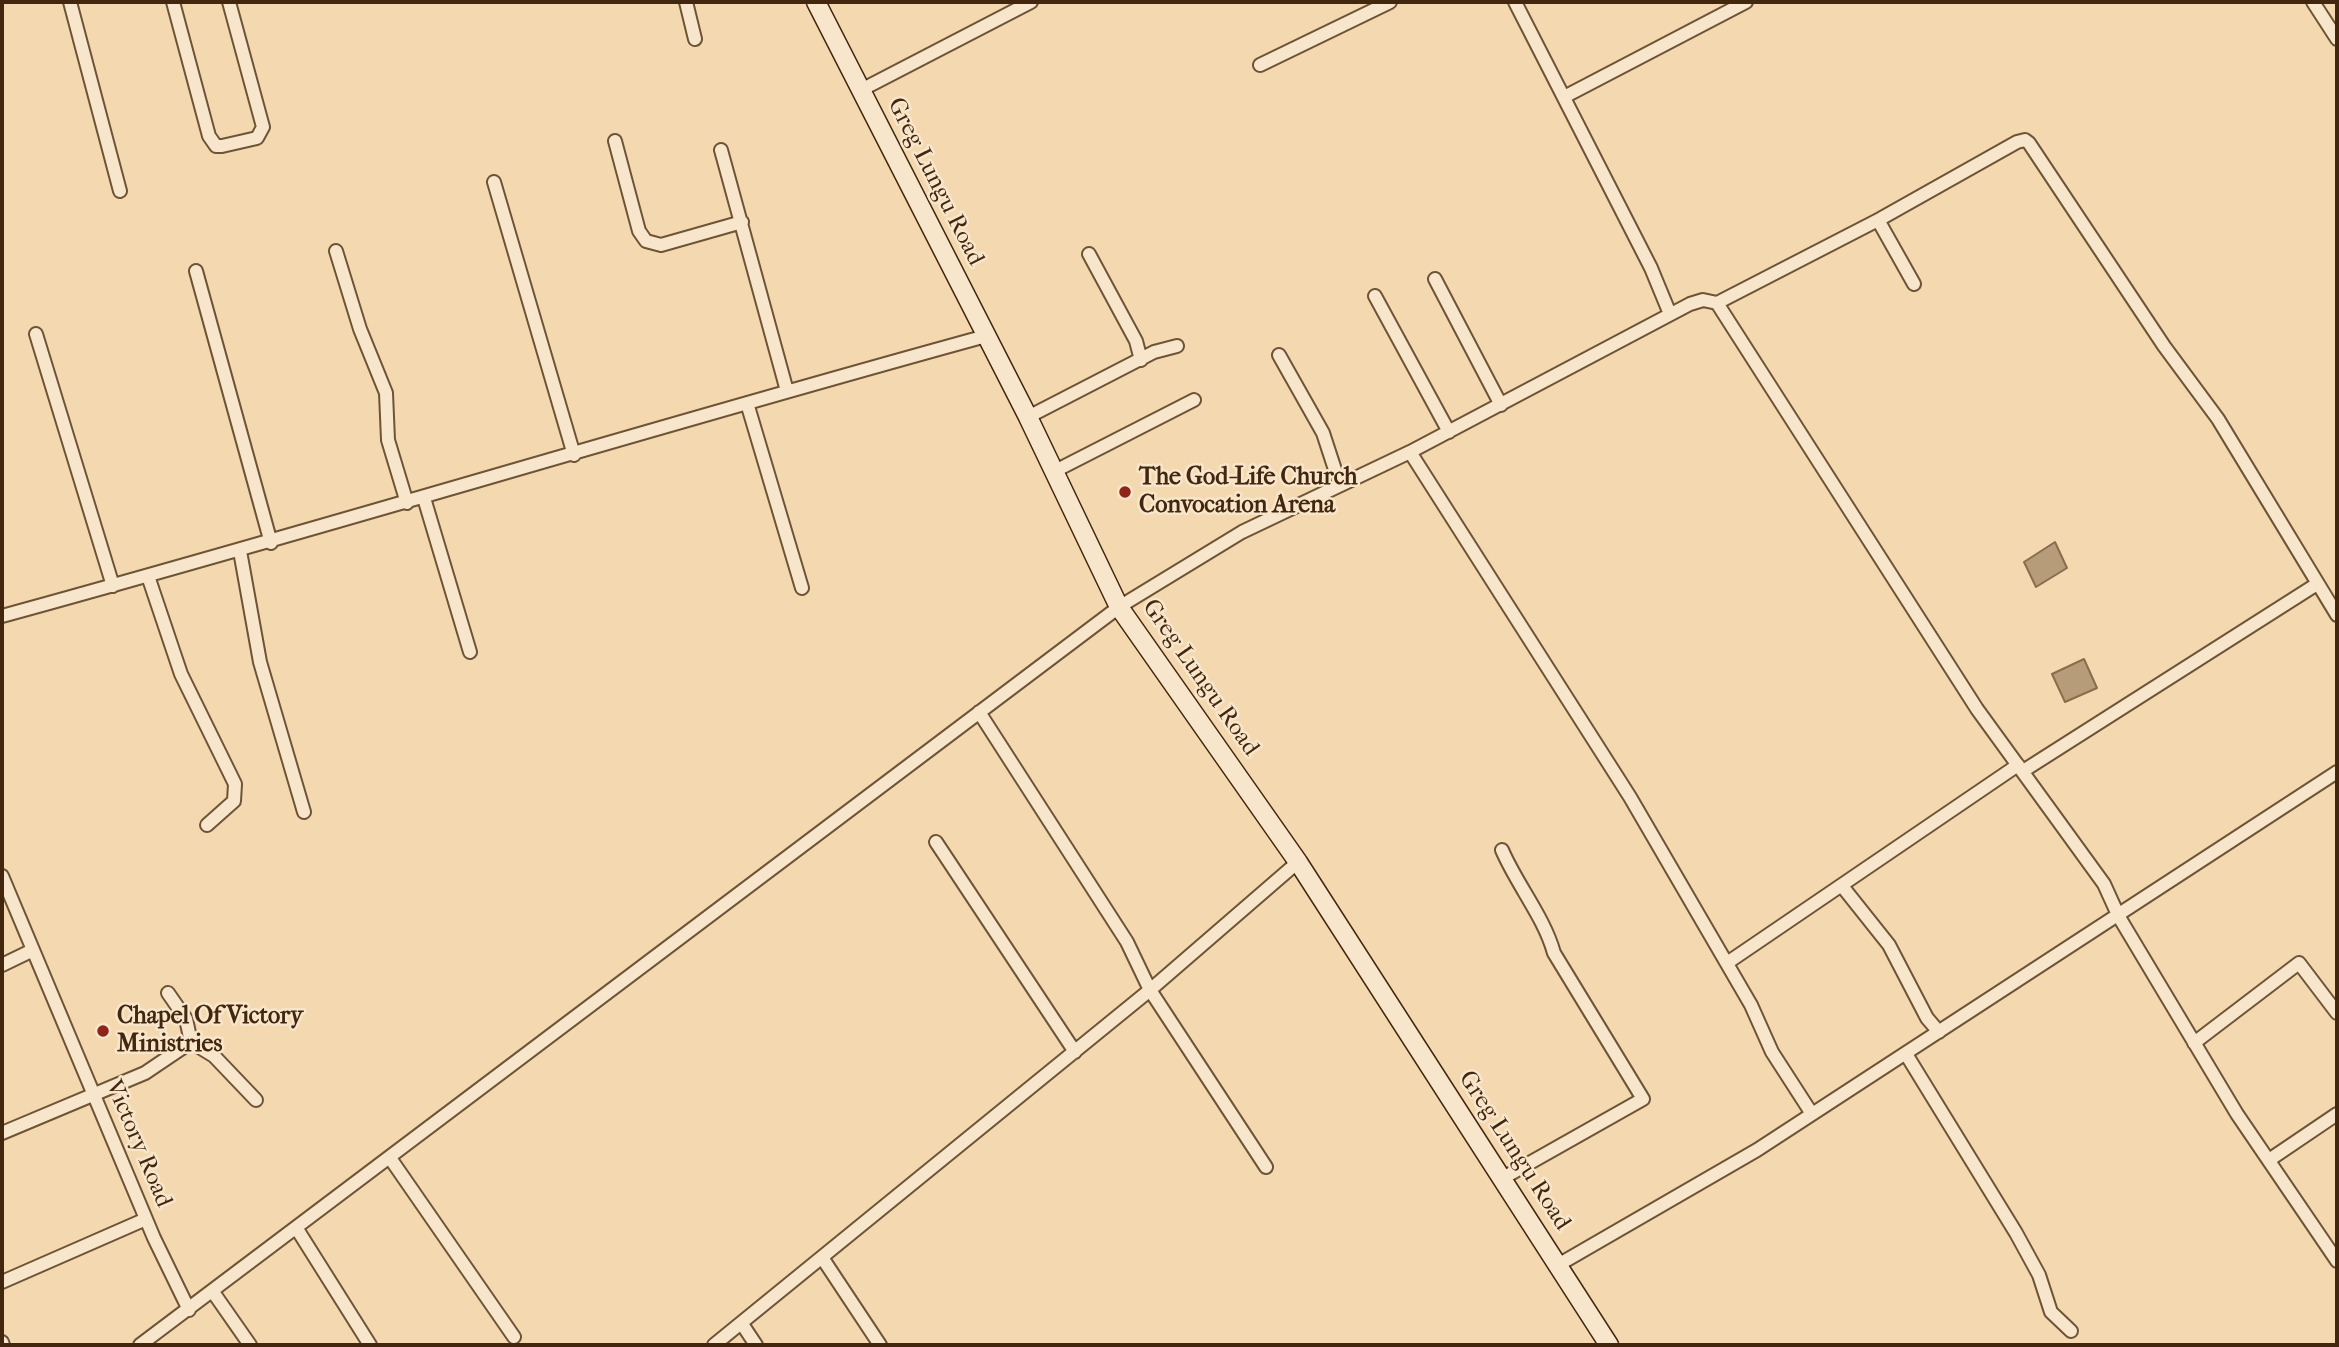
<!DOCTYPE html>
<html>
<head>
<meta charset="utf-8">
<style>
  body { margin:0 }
  #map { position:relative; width:2339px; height:1347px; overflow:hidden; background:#f4d9b0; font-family:"IM FELL French Canon",serif }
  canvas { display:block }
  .frame { position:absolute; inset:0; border:4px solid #42270e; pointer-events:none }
</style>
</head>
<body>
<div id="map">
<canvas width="2339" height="1347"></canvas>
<div class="frame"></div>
</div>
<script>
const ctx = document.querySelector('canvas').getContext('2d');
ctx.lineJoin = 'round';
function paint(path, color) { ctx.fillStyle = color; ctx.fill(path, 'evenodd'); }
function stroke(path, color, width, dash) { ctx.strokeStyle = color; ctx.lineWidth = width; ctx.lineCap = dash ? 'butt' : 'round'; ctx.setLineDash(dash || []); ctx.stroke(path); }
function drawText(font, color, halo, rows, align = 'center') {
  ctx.font = font + ' "IM FELL French Canon",serif'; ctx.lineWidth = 5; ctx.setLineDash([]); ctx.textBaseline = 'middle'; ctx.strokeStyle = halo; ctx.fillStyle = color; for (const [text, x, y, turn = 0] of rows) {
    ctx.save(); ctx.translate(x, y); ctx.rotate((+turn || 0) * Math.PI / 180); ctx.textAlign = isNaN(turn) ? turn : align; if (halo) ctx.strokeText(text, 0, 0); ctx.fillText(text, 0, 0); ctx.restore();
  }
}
const water = new Path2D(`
  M2055 542 2067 568 2036 587 2024 562Z
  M2084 659 2097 688 2065 702 2052 674Z`);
paint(water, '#b79c79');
stroke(water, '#886d4e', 2);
const street = new Path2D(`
  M70 2 120 191
  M173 2 209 136 216 146H222L257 138 263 127 229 2
  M686 2 695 39
  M1515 2 1651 268 1670 314
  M2313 2 2337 39
  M1260 65 1390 2
  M861 90 1031 2
  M1564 97 1746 2
  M615 141 639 231 646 241 661 245 742 222
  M721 150 787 391
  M494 182 574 455
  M1878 220 1914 284
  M336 251 360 329 386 393 388 440 407 503
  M1089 254 1136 341 1141 360
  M196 271 271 543
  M1435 279 1501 405
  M1375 296 1449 432
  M1717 303 1977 709 2104 884 2119 917 2237 1114 2337 1261
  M36 334 113 586
  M1279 355 1323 433 1340 485
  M747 403 802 588
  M1028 417 1154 352 1177 346
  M1410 452 1630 797 1751 1005 1772 1052 1812 1114
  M1055 471 1194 400
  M424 498 470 652
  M240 551 260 662 304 812
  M148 576 181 674 235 784 234 801 207 825
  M2 616C331 526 657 426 986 336
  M979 712 1127 942 1150 990 1266 1167
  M2023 771 2317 584
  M936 842 1075 1052
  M1502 850C1517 885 1544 917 1554 953L1643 1099 1503 1178
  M2 876 154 1238 189 1310
  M1842 886 1889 945 1927 1018 1939 1032
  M1727 963 2018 765
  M2 965 33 950
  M191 1042 214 1056 256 1100
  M2194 1043 2299 963 2337 1013
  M1906 1054 2016 1233 2039 1275 2051 1312 2071 1331
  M2 1133 145 1073 191 1042 186 1019 168 993
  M390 1158 514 1337
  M2269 1160 2337 1114
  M297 1229 370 1345
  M823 1259 880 1345
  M1558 1265 1757 1150 2337 772
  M2 1282 146 1219
  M213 1292 250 1345
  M742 1324 756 1345
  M2 1342 3 1345
  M140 1345 1119 607 1242 532 1410 452 1690 304 1703 300 1717 303 1880 219 2017 142 2025 140 2029 143 2164 346 2218 419 2337 615
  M714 1345 1150 990 1298 862`);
const secondary = new Path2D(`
  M816 2 1028 417 1119 607 1298 862 1609 1345`);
stroke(street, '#6e5436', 16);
stroke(secondary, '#42270e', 21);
stroke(street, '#f8e6cc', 12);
stroke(secondary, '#f8e6cc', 18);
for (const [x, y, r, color] of [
  [1125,492,7,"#8f2418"],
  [103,1031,7,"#8f2418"]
]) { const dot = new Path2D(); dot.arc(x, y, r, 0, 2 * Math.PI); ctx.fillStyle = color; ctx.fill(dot); stroke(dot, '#f8e6cc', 2.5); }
drawText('24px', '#42270e', '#f8e6cc', [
  ["Greg Lungu Road",935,182,63],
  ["Greg Lungu Road",1200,678,55],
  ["Victory Road",138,1144,67],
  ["Greg Lungu Road",1514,1151,57]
]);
drawText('bold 24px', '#42270e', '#f8e6cc', [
  ["The God-Life Church",1139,478],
  ["Convocation Arena",1139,506],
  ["Chapel Of Victory",117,1017],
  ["Ministries",117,1045]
], 'left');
</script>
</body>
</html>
